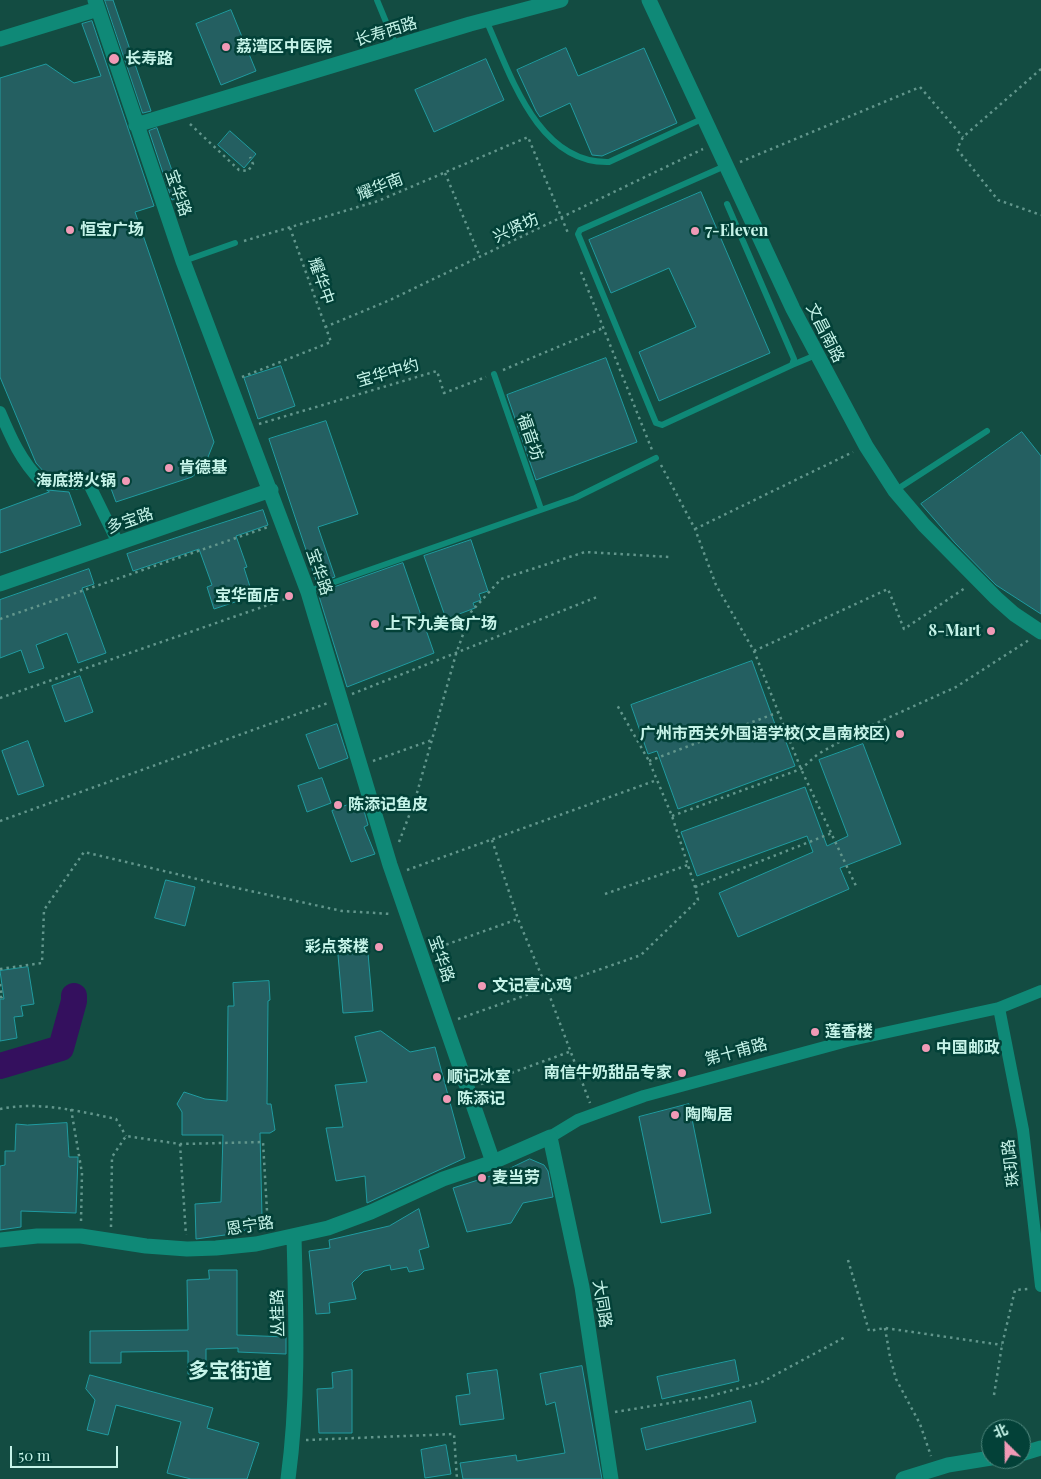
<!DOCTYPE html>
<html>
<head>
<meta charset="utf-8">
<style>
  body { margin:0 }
  #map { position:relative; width:1041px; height:1479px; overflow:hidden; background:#134c42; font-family:"Playfair Display","Noto Sans SC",serif }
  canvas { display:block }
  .north { position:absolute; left:981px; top:1419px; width:50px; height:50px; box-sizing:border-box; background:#034138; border:1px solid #51897f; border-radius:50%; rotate:337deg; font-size:14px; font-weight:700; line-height:20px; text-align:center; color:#c6f4e9 }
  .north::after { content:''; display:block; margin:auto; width:18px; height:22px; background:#f09ab6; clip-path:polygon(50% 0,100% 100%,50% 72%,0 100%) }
  .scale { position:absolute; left:10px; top:1446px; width:108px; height:22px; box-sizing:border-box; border:2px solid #c6f4e9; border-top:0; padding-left:6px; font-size:15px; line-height:18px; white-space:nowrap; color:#c6f4e9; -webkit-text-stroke:4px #034138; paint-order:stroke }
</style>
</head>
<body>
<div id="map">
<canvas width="1041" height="1479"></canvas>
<div class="north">北</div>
<div class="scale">50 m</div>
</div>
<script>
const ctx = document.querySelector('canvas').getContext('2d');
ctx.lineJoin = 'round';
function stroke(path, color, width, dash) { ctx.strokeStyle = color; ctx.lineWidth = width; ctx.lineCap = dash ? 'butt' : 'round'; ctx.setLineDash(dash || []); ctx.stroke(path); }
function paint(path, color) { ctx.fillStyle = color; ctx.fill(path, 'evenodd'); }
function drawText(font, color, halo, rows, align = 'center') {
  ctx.font = font + ' "Playfair Display","Noto Sans SC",serif'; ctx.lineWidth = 5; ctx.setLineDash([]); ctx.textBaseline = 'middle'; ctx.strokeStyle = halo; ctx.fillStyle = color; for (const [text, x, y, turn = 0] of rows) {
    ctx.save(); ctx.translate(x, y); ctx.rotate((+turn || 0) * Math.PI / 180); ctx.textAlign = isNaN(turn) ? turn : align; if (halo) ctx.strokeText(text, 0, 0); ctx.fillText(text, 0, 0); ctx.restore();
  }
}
stroke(new Path2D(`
  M0 1066 61 1048 74 1001V996`), '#34105e', 26);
const building = new Path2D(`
  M105 0H113L151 111 143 113Z
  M231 10 256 71 221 85 196 24Z
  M92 21 154 206 135 212 214 442 204 467 192 477 116 502 106 475 95 478 87 474 74 476 45 473 36 463 0 377V78L46 64 74 83 101 76 82 24Z
  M566 48 578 76 644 48 677 123 602 156 592 155 570 103 540 117 536 111 517 70Z
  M486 59 504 100 434 132 415 90Z
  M157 128 181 196 172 200 149 131Z
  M230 131 256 154 244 168 218 145Z
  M701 192 770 353 659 401 639 352 696 327 669 268 611 293 589 240Z
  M606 358 637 442 536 480 507 395Z
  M281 366 295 406 258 419 244 378Z
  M326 421 358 514 318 527 335 577 317 583 269 439Z
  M1022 432 1041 456V614L996 585 955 543 921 504Z
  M47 490 69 492 81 525 0 553V510L49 492Z
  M263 510 268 525 236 536 247 567 244 568 253 596 214 609 207 587 212 585 199 549 133 571 127 554Z
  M471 540 488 591 479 594 481 600 473 603 475 608 446 619 424 556Z
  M403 563 434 653 347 687 318 593Z
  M89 569 94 584 82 588 106 653 78 663 67 633 36 645 44 668 29 673 21 650 0 658V600Z
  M752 661 776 727 780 726 795 766 678 809 657 751 648 754 631 705Z
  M80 676 93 712 65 722 52 686Z
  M337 724 348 758 319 769 306 735Z
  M28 741 44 786 18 795 2 751Z
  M863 744 901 844 840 868 849 889 738 937 719 893 813 852 807 836 697 876 681 832 805 787 827 846 848 836 819 760Z
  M322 778 331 803 307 812 298 786Z
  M361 800 368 825 364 827 375 854 351 862 332 811Z
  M166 880 195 887 185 926 155 918Z
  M368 953 373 1011 343 1013 338 955Z
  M28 967 34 1004 21 1006 23 1016 14 1017 17 1038 0 1041V999H4L0 971Z
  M269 981 270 1000 268 1001 267 1104H271L275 1130 270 1133H260L262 1217 251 1222 250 1229 232 1234 196 1239 195 1204 221 1202 223 1135H182V1112L177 1104 184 1092 205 1099 227 1101 228 1006H234L233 983Z
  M381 1031 410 1052 435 1047 465 1158 367 1203 365 1176 336 1181 326 1128 343 1127 335 1085 367 1082 355 1037Z
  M689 1104 711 1213 661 1223 639 1117Z
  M67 1123 69 1157H78L76 1213 21 1211V1227L0 1230V1166L5 1165V1151H15L16 1124 27 1125Z
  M530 1159 544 1165 548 1171 553 1197 523 1203 511 1223 467 1232 453 1188 500 1173Z
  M419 1209 429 1247 419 1250 424 1269 409 1272 407 1267 391 1270 390 1265 364 1271 352 1283 356 1299 329 1303 330 1313 316 1314 309 1251 330 1248 329 1240 389 1226Z
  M209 1270H237V1335L286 1337V1354L238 1352V1348L206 1349V1373L188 1374V1351L121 1352V1363H90V1331L188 1330 187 1280 209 1279Z
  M735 1360 739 1381 662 1399 657 1377Z
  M582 1366 602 1479H463L460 1463 516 1455 517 1461 565 1453 555 1402 546 1405 540 1374Z
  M352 1370V1433H319L317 1389 333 1388 332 1373Z
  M497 1370 504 1419 460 1425 456 1396 470 1394 467 1374Z
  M90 1375 213 1408 207 1428 259 1443 247 1479H191L167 1473 181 1422 116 1405 108 1435 87 1430 95 1400 86 1389Z
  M751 1401 756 1422 646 1450 641 1429Z
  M446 1445 451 1474 425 1478 421 1450Z`);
paint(building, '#245f61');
stroke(building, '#209ba0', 1);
stroke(new Path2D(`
  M1041 69 963 137 957 149 998 200 1041 215
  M190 124 239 170 248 171 253 164 250 157
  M740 162 920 87 963 137
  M445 173 480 257
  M244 241 378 201 528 137 568 233
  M581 272 652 450
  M325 327 390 300 703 149
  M503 370 603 328
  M242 377 331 342 290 228
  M259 424 437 371 444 393 486 377
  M661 465 695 529 716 585 754 651 801 769 856 886
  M695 529 853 452
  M0 619 268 527
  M754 651 888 589 904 629 965 588
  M352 694 597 597
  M0 698 294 596
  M373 761 432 740
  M649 761 779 712
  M672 816 801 769 818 754 859 731 956 687 1029 640
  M0 821 328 703
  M492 840 518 919 547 989 590 1103
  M399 842 415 800 456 654 471 612 501 579 585 552 670 557
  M407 870 657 780
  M695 887 832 833
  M605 894 688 865
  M434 949 518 919
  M0 969 42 963 44 910 84 852 214 883 342 911 392 914
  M0 984 2 997H0
  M458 1019 641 955 698 900 695 887 672 816 657 780 649 761 617 705
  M481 1084 569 1052
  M0 1109C38 1101 79 1111 116 1119L126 1136
  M71 1109 82 1173 81 1222
  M180 1144 186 1235
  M111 1227 112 1157 126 1136 180 1144 263 1142 268 1228
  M848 1260 869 1331 885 1328 1002 1345
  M885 1328 890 1357 896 1379 920 1424 931 1456
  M994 1395 1002 1345 1015 1290 1028 1289
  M615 1412 707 1397 762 1382 847 1336
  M306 1440 454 1434 457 1479`), '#62968c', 2.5, [2.5, 4]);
stroke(new Path2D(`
  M377 0 396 46
  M486 20C510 73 537 164 609 162L704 118
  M725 166 580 230 578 234 656 423 662 425 792 365 794 359 727 204
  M184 261 235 243
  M792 365 816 355
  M494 374 541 509
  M896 490 987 431
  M309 591 575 498 656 458`), '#0f8977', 6);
stroke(new Path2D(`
  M0 412C11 438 21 461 41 481L74 484 88 482 118 543
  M999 1008 1023 1130 1041 1286
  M550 1137 578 1120 644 1096 847 1041 999 1008 1041 991`), '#0f8977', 12);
stroke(new Path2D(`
  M95 0 183 261 308 592 390 865 493 1162
  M649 0 793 309 866 446 895 491 924 525 996 598 1014 614 1041 632
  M0 39 98 9
  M136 125 470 24 561 0
  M0 584 271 490
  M0 1240 37 1236H81L146 1246 187 1249 216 1248 256 1244 328 1228 371 1212 443 1179 493 1162 550 1137 582 1287 611 1479
  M1021 1454 1041 1448
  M288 1479C299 1398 296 1317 294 1236
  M903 1479 948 1465 991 1458`), '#0f8977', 15);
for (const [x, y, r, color] of [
  [226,47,5,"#f09ab6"],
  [114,59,6,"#f09ab6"],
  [70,230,5,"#f09ab6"],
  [695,231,5,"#f09ab6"],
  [169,468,5,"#f09ab6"],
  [126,481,5,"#f09ab6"],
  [289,596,5,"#f09ab6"],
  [375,624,5,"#f09ab6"],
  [991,631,5,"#f09ab6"],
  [900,734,5,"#f09ab6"],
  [338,805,5,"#f09ab6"],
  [379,947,5,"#f09ab6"],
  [482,986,5,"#f09ab6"],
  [815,1032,5,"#f09ab6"],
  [926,1048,5,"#f09ab6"],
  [682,1073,5,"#f09ab6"],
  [437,1077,5,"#f09ab6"],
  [447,1099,5,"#f09ab6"],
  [675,1115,5,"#f09ab6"],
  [482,1178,5,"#f09ab6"]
]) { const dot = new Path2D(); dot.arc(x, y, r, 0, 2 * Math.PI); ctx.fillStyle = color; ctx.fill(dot); stroke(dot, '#034138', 2); }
drawText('16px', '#c6f4e9', '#034138', [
  ["长寿西路",386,32,-17],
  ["耀华南",380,187,-21],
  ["宝华路",178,193,71],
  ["兴贤坊",516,228,-25],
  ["耀华中",321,281,71],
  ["文昌南路",825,333,63],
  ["宝华中约",388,373,-16],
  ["福音坊",530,437,71],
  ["多宝路",130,521,-19],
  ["宝华路",319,572,71],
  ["宝华路",441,959,71],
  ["第十甫路",736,1052,-15],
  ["珠玑路",1011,1163,-97],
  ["恩宁路",250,1226,-9],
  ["大同路",602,1304,81],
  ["丛桂路",278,1313,-91]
]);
drawText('bold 16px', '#c6f4e9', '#034138', [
  ["荔湾区中医院",236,47],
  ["长寿路",125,59],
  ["恒宝广场",80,230],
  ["7-Eleven",705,231],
  ["肯德基",179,468],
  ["海底捞火锅",116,481,"right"],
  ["宝华面店",279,596,"right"],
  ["上下九美食广场",385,624],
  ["8-Mart",981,631,"right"],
  ["广州市西关外国语学校(文昌南校区)",890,734,"right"],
  ["陈添记鱼皮",348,805],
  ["彩点茶楼",369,947,"right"],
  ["文记壹心鸡",492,986],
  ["莲香楼",825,1032],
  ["中国邮政",936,1048],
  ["南信牛奶甜品专家",672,1073,"right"],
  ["顺记冰室",447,1077],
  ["陈添记",457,1099],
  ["陶陶居",685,1115],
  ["麦当劳",492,1178]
], 'left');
drawText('bold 21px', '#c6f4e9', '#034138', [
  ["多宝街道",230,1371]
]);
</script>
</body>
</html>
